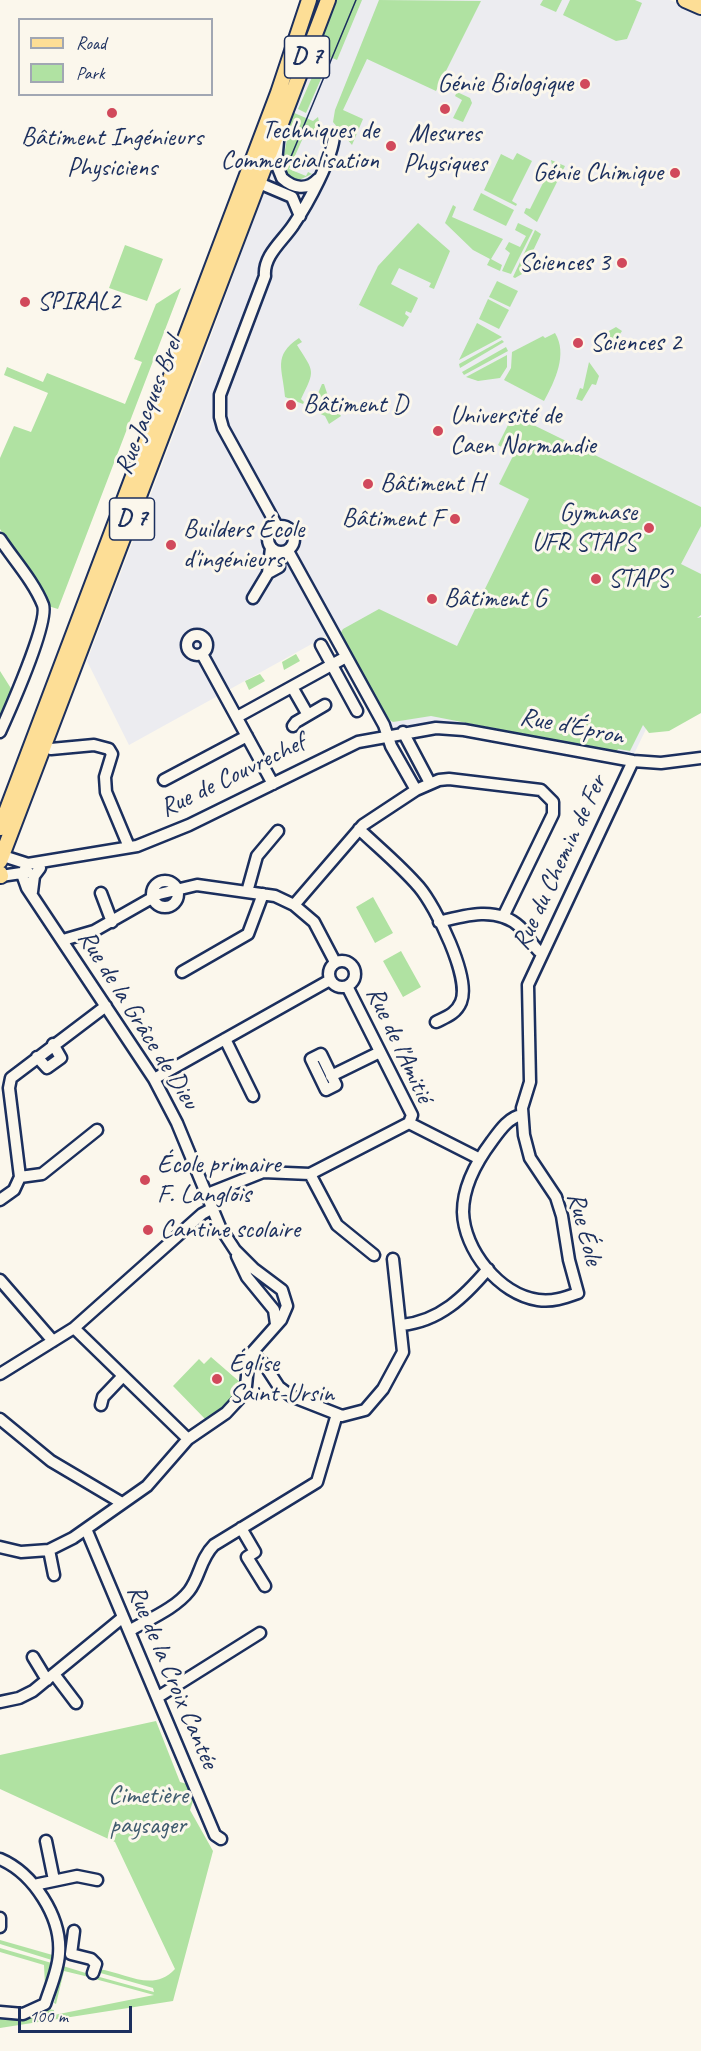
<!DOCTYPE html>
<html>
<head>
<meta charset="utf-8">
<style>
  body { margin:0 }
  #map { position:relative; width:701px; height:2051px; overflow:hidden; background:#fbf7ec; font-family:Caveat,sans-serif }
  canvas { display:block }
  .legend { position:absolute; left:18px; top:18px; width:195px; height:78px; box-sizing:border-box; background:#fbf7ec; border:2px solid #a1a7b3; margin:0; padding:8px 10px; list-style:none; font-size:18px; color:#1b2f5e }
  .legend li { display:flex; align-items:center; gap:12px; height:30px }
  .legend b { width:30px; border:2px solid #a1a7b3 }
  .scale { position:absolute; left:18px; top:2006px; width:114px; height:27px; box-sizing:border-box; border:3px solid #1b2f5e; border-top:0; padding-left:8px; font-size:18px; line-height:21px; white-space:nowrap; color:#1b2f5e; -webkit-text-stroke:4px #fbf7ec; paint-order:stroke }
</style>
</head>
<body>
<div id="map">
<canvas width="701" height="2051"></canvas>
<ul class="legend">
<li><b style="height:8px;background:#fdde96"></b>Road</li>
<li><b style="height:16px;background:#b0e2a2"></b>Park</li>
</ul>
<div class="scale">100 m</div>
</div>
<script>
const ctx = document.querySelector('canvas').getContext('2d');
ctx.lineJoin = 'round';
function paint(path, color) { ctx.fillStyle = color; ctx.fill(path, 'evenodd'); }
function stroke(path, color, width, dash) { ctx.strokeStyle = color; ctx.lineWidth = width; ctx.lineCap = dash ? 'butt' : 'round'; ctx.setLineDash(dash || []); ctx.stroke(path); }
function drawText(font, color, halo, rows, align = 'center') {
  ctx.font = font + ' Caveat,sans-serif'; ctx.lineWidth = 6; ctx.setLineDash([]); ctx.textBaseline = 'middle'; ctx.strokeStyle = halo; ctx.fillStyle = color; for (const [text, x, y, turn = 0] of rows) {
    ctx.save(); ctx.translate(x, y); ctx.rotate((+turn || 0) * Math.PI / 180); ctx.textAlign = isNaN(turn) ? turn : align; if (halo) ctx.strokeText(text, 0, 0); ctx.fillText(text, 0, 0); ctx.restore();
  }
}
paint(new Path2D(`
  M334 0H670L701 13V615L634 754 605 756 429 723 381 729 328 635 129 745 87 661 203 358Z`), '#ececf0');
paint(new Path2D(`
  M314 0H323L288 91 301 37Z
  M335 0H362L337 60 316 51Z
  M379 0 481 1 436 91 367 59 343 110 363 119 352 145 333 122 335 110Z
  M543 0H562L556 12 540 5Z
  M570 0H635L642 3 627 39 616 41 563 15Z
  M320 59 328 63 306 113 298 109Z
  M457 92 470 98 472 103 463 122 453 118 462 100 455 96Z
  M292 112 313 121 318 117 320 127 317 133 307 129 289 169 306 176 308 172 312 174 299 180 289 177 282 166Z
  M517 153 532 161 512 201 517 204 516 206 484 190 501 154 513 160Z
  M551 160 565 166 537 222 524 213 526 208 530 209 552 165Z
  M481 193 514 210 506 226 473 210Z
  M453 205 456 207 452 217 503 239 491 259 502 265 500 271 487 265 490 259 473 250 445 223Z
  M418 223 450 251 434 289 429 287 431 283 399 268 391 284 418 298 411 313 406 311 405 314 409 317 403 327 359 305 356 311 378 266Z
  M518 223 533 230 511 274 502 271 510 253 505 249 509 242 520 247 526 236 515 230Z
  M535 230 541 234 522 274 515 278 513 277Z
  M125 245 163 259 147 301 109 288Z
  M497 281 518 291 510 307 489 297Z
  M181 288 58 609 48 606 0 529V458L14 426 31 432 48 393 4 375 7 367 43 382 47 373 125 404 142 362 134 359 156 304Z
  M488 299 509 310 499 329 479 319Z
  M477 323 502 337 459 360Z
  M616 327 622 331 614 343 602 340 600 336Z
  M555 333C568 354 555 381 544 401L504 380 511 368 512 352 543 336 545 338Z
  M299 338 302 342 297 345C315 373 315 370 301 399L304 402 303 404 285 397C283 369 272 356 299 338Z
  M502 340 504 342 460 368 459 364Z
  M506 347 508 351 464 375 462 372Z
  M507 355V367L500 378 478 381 466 377Z
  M589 362 599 376 596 385 592 384 582 401 576 399 580 388 583 389Z
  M322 384H324L328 396 341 416 329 424 325 416 305 407 307 403 313 405Z
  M513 415 701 507V526L681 564 701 574V615L697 618 701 617V713L669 731 649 733 643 725 630 751 618 749 616 752 431 716 393 722 388 719 340 634 343 629 379 609 457 646 529 499 499 484 514 454 498 445Z
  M296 654 300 661 284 670 282 662Z
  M0 671 12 690 0 722Z
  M260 674 265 681 249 690 245 681Z
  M373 897 393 933 375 943 356 907Z
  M401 951 421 987 403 997 383 961Z
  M211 1357 241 1383 226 1407 207 1421 173 1386 199 1359 204 1364Z
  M156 1721 180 1782 187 1784 194 1798 190 1810 213 1851 173 2001 0 2028V2016L48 2009 54 2010V2015L154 1995 95 1979 96 1976 154 1992 153 1988 97 1972 99 1969C126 1973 153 1993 175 1969L115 1842 0 1789V1755Z
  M0 1940 56 1956 55 1961 0 1944Z
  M0 1948 55 1964 49 1969 45 1986 44 1965 0 1952Z
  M63 1966 89 1974V1977L64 1971 56 2004 54 2003Z`), '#b0e2a2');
const minor = new Path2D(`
  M278 141 276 163 282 178C293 188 307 191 318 179
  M259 183 292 197 300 216
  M268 539a13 13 0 1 1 26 0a13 13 0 1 1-26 0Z
  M277 526 223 428 220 417V395L265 276C263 255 284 240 294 224 307 205 333 158 334 135
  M0 539C14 560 34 582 43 605 49 622 9 712 0 732
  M288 551 384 725 391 746 416 790
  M268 573 279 567V552
  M253 598 268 573 271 548
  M187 645a10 10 0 1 1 20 0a10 10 0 1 1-20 0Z
  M321 645 357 711
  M202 654 273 784
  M292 687 308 715
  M237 717 346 657
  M293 726 296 722 325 705
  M403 732 430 783
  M45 746 51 749 94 745 109 749 112 754 105 777 106 792 129 847
  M164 780 247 736
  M359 829C379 848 401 866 419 887 436 907 471 978 461 1002 456 1014 446 1017 436 1022
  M0 855 28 864 137 846 189 825 358 742 436 728 464 730 633 761 661 763 701 758
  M1 876 28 872
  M152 894a13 13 0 1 1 26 0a13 13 0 1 1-26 0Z
  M32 892 34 876 40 868
  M247 892 257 856 278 831
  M101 893 112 922
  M294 905 363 825 416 790 439 780 449 779 541 790 553 802V814L503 917
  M439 922C465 915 498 906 520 927 528 935 532 946 541 953
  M63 940 94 931 159 894 197 885 275 896 294 905 314 922 335 962
  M329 974a13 13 0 1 1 26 0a13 13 0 1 1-26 0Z
  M182 972 248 934 263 894
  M347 986 412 1115 409 1123
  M225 1039 253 1096
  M321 1054 336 1085 326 1090 311 1059Z
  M37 1057 47 1068 61 1058 53 1044
  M331 1076 380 1052
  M154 1079 330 980
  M522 1115C509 1117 500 1130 492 1141 477 1161 463 1186 463 1212 464 1250 499 1294 538 1300 553 1302 564 1298 578 1293L569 1260 562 1216 556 1197 530 1158 524 1135 522 1108 530 1082 528 985 633 761
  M409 1123 480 1159
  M310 1174 337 1225 374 1255
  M20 1177 42 1174 97 1130
  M205 1195 263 1172 310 1174 409 1123
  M0 1200 14 1190 20 1177 9 1088 11 1078 106 1006
  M237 1256 247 1277 274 1310 276 1324
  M0 1280 53 1341
  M402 1325C440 1321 464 1297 488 1269
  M74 1328 188 1439
  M252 1353 264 1364 279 1387 291 1396 342 1416 365 1410 383 1389 403 1352 393 1259
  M0 1374 74 1328 202 1214 211 1209
  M101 1405 103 1397 123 1376
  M0 1419 51 1461 122 1503
  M241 1528 255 1552 247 1557 265 1586
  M86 1529 215 1835 221 1839
  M0 1547 21 1552 49 1550 73 1538 147 1486 188 1439 226 1413 239 1399 246 1386 249 1356 281 1320 287 1306 282 1290 254 1269 235 1250 220 1227 177 1123 154 1079 27 888 22 874 28 864
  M49 1550 54 1575
  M129 1631C147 1620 175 1609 189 1591 200 1577 200 1559 214 1545L317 1482 337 1414
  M33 1657 47 1680
  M54 1674 76 1703
  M158 1697 260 1633
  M0 1702 19 1698 33 1691 122 1618
  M46 1841 54 1880
  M0 1859C33 1873 62 1917 59 1954 58 1971 50 1988 45 2004L23 2014 0 2012
  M34 1885 77 1876 97 1880
  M0 1918V1927
  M74 1931 71 1954 91 1959 96 1964 93 1973`);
const major = new Path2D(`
  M685 0 701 7
  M0 828 278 93 309 0
  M0 861 328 0
  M0 873 1 876`);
stroke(minor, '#1b2f5e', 15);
stroke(major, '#1b2f5e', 18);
stroke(minor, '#fbf7ec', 10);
stroke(major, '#fdde96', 14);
stroke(new Path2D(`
  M290 159 356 0`), '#1b2f5e', 1.5);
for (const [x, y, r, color] of [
  [585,84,6,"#d1495b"],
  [445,109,6,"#d1495b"],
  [112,113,6,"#d1495b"],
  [391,146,6,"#d1495b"],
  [675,173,6,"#d1495b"],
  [622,263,6,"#d1495b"],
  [25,302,6,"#d1495b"],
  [578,343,6,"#d1495b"],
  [291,405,6,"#d1495b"],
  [438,431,6,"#d1495b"],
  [368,484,6,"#d1495b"],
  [455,519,6,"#d1495b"],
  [649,528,6,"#d1495b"],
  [171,545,6,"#d1495b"],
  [596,579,6,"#d1495b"],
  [432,599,6,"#d1495b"],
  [145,1180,6,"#d1495b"],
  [148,1230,6,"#d1495b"],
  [217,1379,6,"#d1495b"]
]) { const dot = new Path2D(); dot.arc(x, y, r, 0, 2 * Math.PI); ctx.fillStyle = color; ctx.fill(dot); stroke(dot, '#fbf7ec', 2); }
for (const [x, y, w] of [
  [307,57,45],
  [132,519,45]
]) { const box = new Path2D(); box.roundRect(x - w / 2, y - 21, w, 42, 4.5); ctx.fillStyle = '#fbf7ec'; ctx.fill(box); stroke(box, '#1b2f5e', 1.5); }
drawText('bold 24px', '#1b2f5e', null, [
  ["D 7",307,57],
  ["D 7",132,519]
]);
drawText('26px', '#1b2f5e', '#fbf7ec', [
  ["Génie Biologique",573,84,"right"],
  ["Techniques de",379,131,"right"],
  ["Commercialisation",379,161,"right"],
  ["Mesures",445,134,"center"],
  ["Physiques",445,164,"center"],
  ["Bâtiment Ingénieurs",112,138,"center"],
  ["Physiciens",112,168,"center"],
  ["Génie Chimique",663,173,"right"],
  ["Sciences 3",610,263,"right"],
  ["SPIRAL2",37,302],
  ["Sciences 2",590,343],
  ["Bâtiment D",303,405],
  ["Université de",450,416],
  ["Caen Normandie",450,446],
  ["Bâtiment H",380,484],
  ["Gymnase",637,513,"right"],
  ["UFR STAPS",637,543,"right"],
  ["Bâtiment F",443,519,"right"],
  ["Builders École",183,530],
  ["d'ingénieurs",183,560],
  ["STAPS",608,579],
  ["Bâtiment G",444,599],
  ["École primaire",157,1165],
  ["F. Langlois",157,1195],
  ["Cantine scolaire",160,1230],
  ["Église",229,1364],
  ["Saint-Ursin",229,1394]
], 'left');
drawText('26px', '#1b2f5e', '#fbf7ec', [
  ["Rue Jacques Brel",149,406,-69],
  ["Rue d'Épron",572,727,11],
  ["Rue de Couvrechef",233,776,-26],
  ["Rue du Chemin de Fer",560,863,-65],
  ["Rue de la Grâce de Dieu",138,1020,58],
  ["Rue de l'Amitié",399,1045,65],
  ["Rue Éole",584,1229,75],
  ["Rue de la Croix Cantée",172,1677,67]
]);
drawText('26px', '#405c6f', '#fbf7ec', [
  ["Cimetière",148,1796],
  ["paysager",148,1826]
]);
</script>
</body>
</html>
